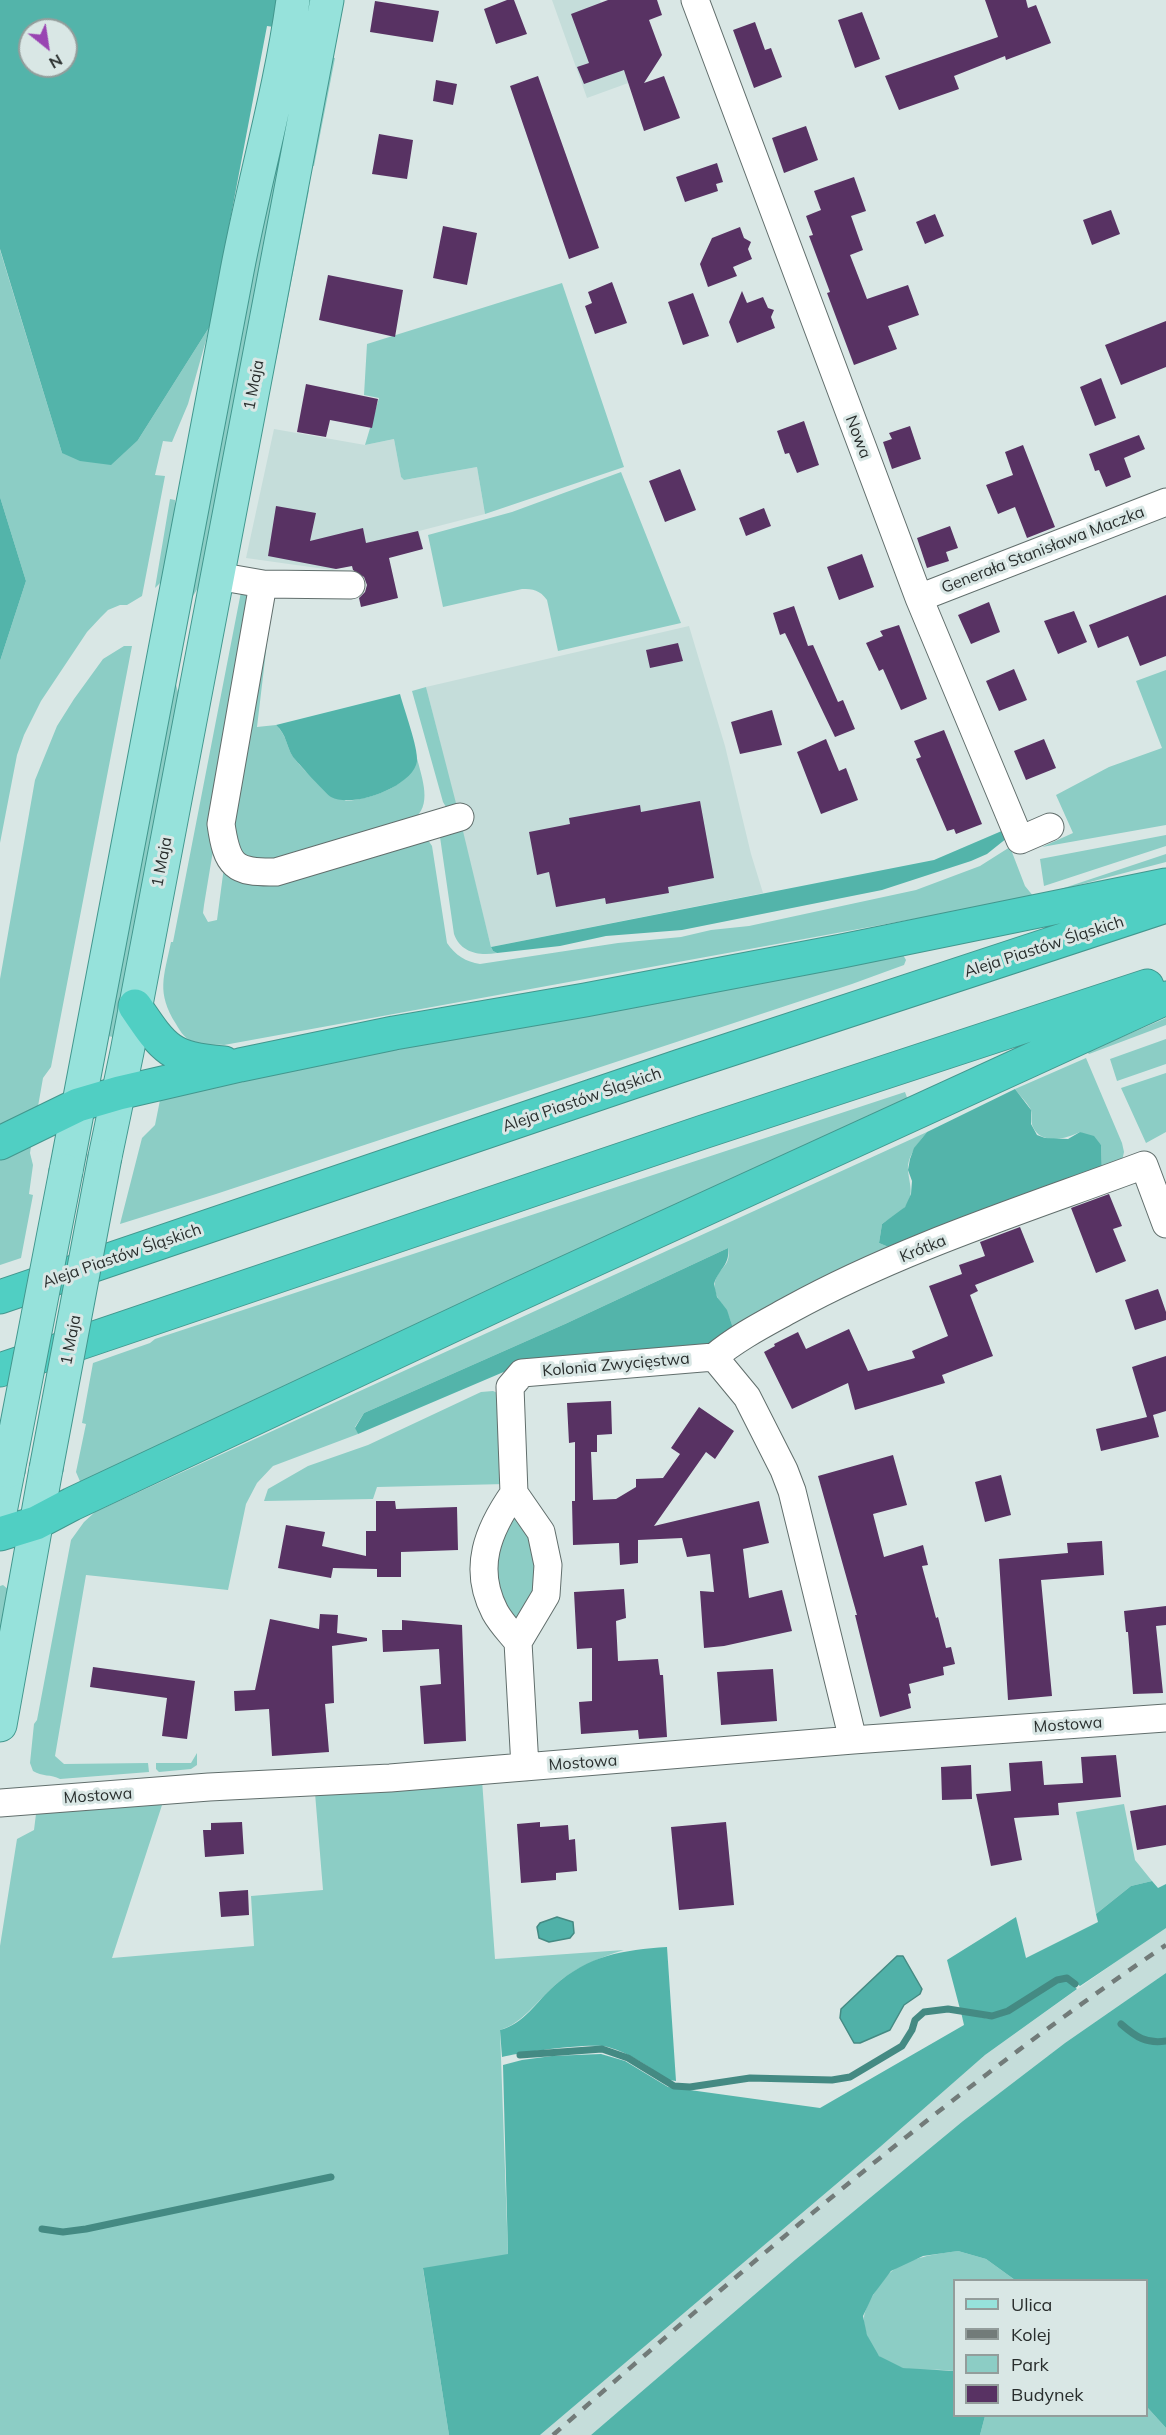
<!DOCTYPE html>
<html>
<head>
<meta charset="utf-8">
<style>
  body { margin:0 }
  #map { position:relative; width:1166px; height:2435px; overflow:hidden; background:#d9e7e5; font-family:Mulish,sans-serif }
  canvas { display:block }
  .legend { position:absolute; left:953px; top:2279px; width:195px; height:138px; box-sizing:border-box; background:#d9e7e5; border:2px solid #939d9b; margin:0; padding:8px 10px; list-style:none; font-size:18px; color:#292e2d }
  .legend li { display:flex; align-items:center; gap:12px; height:30px }
  .legend b { width:30px; border:2px solid #939d9b }
  .north { position:absolute; left:18px; top:18px; width:60px; height:60px; box-sizing:border-box; background:#d9e7e5; border:2px solid #939d9b; border-radius:50%; rotate:150deg; font-size:16px; font-weight:700; line-height:24px; text-align:center; color:#292e2d }
  .north::after { content:''; display:block; margin:auto; width:21px; height:27px; background:#9944b2; clip-path:polygon(50% 0,100% 100%,50% 72%,0 100%) }
</style>
</head>
<body>
<div id="map">
<canvas width="1166" height="2435"></canvas>
<ul class="legend">
<li><b style="height:8px;background:#96e2db"></b>Ulica</li>
<li><b style="height:8px;background:#727b79"></b>Kolej</li>
<li><b style="height:16px;background:#8ccdc5"></b>Park</li>
<li><b style="height:16px;background:#583263"></b>Budynek</li>
</ul>
<div class="north">N</div>
</div>
<script>
const ctx = document.querySelector('canvas').getContext('2d');
ctx.lineJoin = 'round';
function paint(path, color) { ctx.fillStyle = color; ctx.fill(path, 'evenodd'); }
function stroke(path, color, width, dash) { ctx.strokeStyle = color; ctx.lineWidth = width; ctx.lineCap = dash ? 'butt' : 'round'; ctx.setLineDash(dash || []); ctx.stroke(path); }
function drawText(font, color, halo, rows, align = 'center') {
  ctx.font = font + ' Mulish,sans-serif'; ctx.lineWidth = 6; ctx.setLineDash([]); ctx.textBaseline = 'middle'; ctx.strokeStyle = halo; ctx.fillStyle = color; for (const [text, x, y, turn = 0] of rows) {
    ctx.save(); ctx.translate(x, y); ctx.rotate((+turn || 0) * Math.PI / 180); ctx.textAlign = isNaN(turn) ? turn : align; if (halo) ctx.strokeText(text, 0, 0); ctx.fillText(text, 0, 0); ctx.restore();
  }
}
paint(new Path2D(`
  M552 0H600L631 82 587 98Z
  M274 429 365 445 394 439 401 477 404 480 477 467 485 514 419 531 423 549 332 570 246 558Z
  M689 626 725 746 751 854 763 893 491 947 426 687Z
  M1166 1926V1973L1065 2043 963 2121 796 2259 591 2435H540L880 2147 985 2055Z`), '#c5ddda');
paint(new Path2D(`
  M295 51 307 53 206 575 193 596H190Z
  M329 57 335 58 314 166H308Z
  M303 189 309 190 276 360 270 354Z
  M0 250 62 453 138 440 210 326 188 404 172 442 163 441 155 475 165 476 142 596 127 605H120L108 610 101 617 87 632 41 701 24 735 17 755 0 843V661L26 581 0 497Z
  M562 283 624 467 485 514 477 467 404 480 401 477 394 439 365 445 379 398 364 395 367 344Z
  M621 472 681 623 558 651 547 600C540 590 533 589 522 589L443 607 428 535 512 512Z
  M170 499 175 500 174 542 169 574 155 588Z
  M247 589 254 603 204 905 203 913 208 922 217 920 224 867 428 840 432 846 447 943C455 955 466 962 480 964L618 943 681 937 711 930 749 926 916 890 980 866 1010 847 1025 886 1034 897 224 1045C216 1044 204 1046 196 1043 186 1040 181 1033 176 1024 156 992 164 977 171 942H173L241 592Z
  M273 592 257 727 276 725C288 737 286 747 294 758 307 776 328 789 346 801 371 799 417 785 416 754 420 773 433 802 416 817L263 865 241 854 230 829Z
  M124 646H132L51 1067 43 1078 37 1112 0 1129V979L35 780 57 726 74 699 103 659Z
  M1166 670V825L1042 847 1073 833 1056 795 1109 767 1162 748 1136 681Z
  M175 681 181 703 116 1038 105 1035Z
  M426 687 457 807H446L443 802 412 691Z
  M462 827 491 947 493 951 497 953C479 956 461 953 454 934L440 837 441 833Z
  M1166 835V846L1044 886 1040 859Z
  M1166 854V862L1052 892Z
  M902 953 906 960 904 965 852 984 216 1194 120 1224 142 1138 155 1125 161 1095Z
  M1166 1018V1025L1089 1054 1087 1052Z
  M1166 1039V1064L1117 1081 1110 1059Z
  M1086 1058 1122 1143 1124 1152 1122 1161 1102 1174 1101 1145 1080 1132C1066 1139 1041 1145 1033 1127 1030 1121 1033 1113 1030 1108 1026 1101 1019 1095 1015 1089Z
  M1166 1073V1132L1146 1143 1121 1088Z
  M905 1092 909 1103 82 1486 76 1472 86 1424 82 1423 93 1363 150 1343 155 1339Z
  M927 1132C919 1142 907 1156 908 1170 909 1183 915 1195 905 1207 899 1214 889 1219 882 1224L879 1243 891 1248 734 1331C732 1326 731 1321 729 1317 725 1306 712 1296 715 1282 718 1267 732 1267 728 1248L565 1324 364 1413 355 1427 358 1434 273 1466 257 1483 246 1504 228 1590 86 1575 55 1756 64 1764 148 1763 149 1772 60 1779C51 1774 42 1777 33 1771L30 1763 34 1724 37 1720 71 1540 84 1522 95 1512Z
  M32 1140 30 1153 33 1165 29 1194 33 1195 21 1258 0 1265V1155Z
  M493 1391 500 1394 506 1484 377 1487 373 1499 264 1501 268 1489 308 1466 368 1445 481 1392Z
  M510 1510 527 1521 541 1575 517 1626 495 1588 493 1563Z
  M3 1585 9 1590 0 1645V1586Z
  M197 1753V1765L191 1769 159 1772 156 1769V1763H191Z
  M482 1780 495 1959 624 1950C598 1958 574 1968 554 1986 537 2001 523 2023 500 2030L508 2255 423 2269 449 2435H0V1946L17 1839 34 1830 36 1814 163 1802 112 1958 254 1946 251 1896 323 1890 315 1793Z
  M1124 1804 1135 1860 1152 1881 1131 1886 1096 1914 1076 1812Z
  M958 2251 986 2259 1015 2280H954V2371C930 2367 900 2376 879 2356 871 2348 863 2329 864 2318 864 2307 883 2277 892 2271 911 2257 935 2254 958 2251Z
  M1147 2407 1166 2428V2435H980L985 2416H1146Z`), '#8ccdc5');
paint(new Path2D(`
  M0 0H278L274 27 267 26 210 326 138 440 111 465 80 461 62 453 0 249ZM30 30H66V66H30Z
  M0 497 26 581 0 661Z
  M400 694C404 710 418 746 417 761 414 786 353 809 331 797 327 795 297 762 293 757 286 746 287 735 276 725Z
  M1004 830 1007 838 987 854 971 861 882 890 682 930 606 936 560 946 497 953 493 951 491 947 934 860Z
  M1015 1089 1031 1110V1124L1037 1135 1045 1138 1068 1139 1080 1132 1094 1136 1101 1145 1102 1174 891 1248 879 1243 882 1224 905 1207 911 1194 912 1181 908 1170 910 1159 914 1148 927 1132Z
  M728 1248C730 1266 719 1268 714 1284L717 1297 727 1310 734 1331 712 1343 689 1350 513 1368 358 1434 355 1428 364 1413 565 1324Z
  M1152 1881 1158 1888 1166 1884V1928L1080 1986 1068 1977C1038 1980 1020 2010 993 2014 983 2015 970 2011 960 2009L947 1960 1016 1917 1026 1958 1098 1922 1096 1914 1131 1886Z
  M667 1947 676 2081 669 2080C649 2068 631 2053 608 2047 593 2042 520 2052 502 2057L500 2030C524 2024 537 2001 554 1986 589 1955 623 1950 667 1947Z
  M1166 1973V2428L1147 2407 1146 2280H1015L986 2259 958 2251 923 2256 891 2271 873 2295 863 2316 867 2335 879 2356 903 2368 954 2371V2416H985L980 2435H591L796 2259 963 2121 1065 2043Z
  M1067 1980 1077 1989 985 2055 880 2147 540 2435H449L423 2268 508 2254 503 2065 522 2060 552 2056 601 2054 625 2061 668 2087 820 2108 964 2025 961 2012C971 2014 985 2020 994 2018 1021 2013 1039 1986 1067 1980Z`), '#53b4aa');
const water = new Path2D(`
  M557 1917 573 1922 574 1933 570 1938 549 1942 539 1938 537 1927 540 1923Z
  M897 1956H903L922 1989 920 1994 904 2005 890 2030 860 2043H854L840 2018 841 2009Z`);
paint(water, '#50b1a8');
stroke(water, '#448a83', 1.5);
stroke(new Path2D(`
  M1121 2024C1136 2037 1146 2044 1166 2041
  M520 2055 602 2049 628 2058 674 2086 690 2087 750 2078 832 2080 850 2077 902 2046 912 2030 915 2020 924 2012 948 2009 992 2016 1008 2011 1057 1980 1067 1978 1075 1984
  M42 2229 63 2232 86 2229 331 2177`), '#448a83', 7);
paint(new Path2D(`
  M507 0H514L527 34 496 44 484 9Z
  M608 0H657L662 15 649 20 662 55 644 83 664 76 680 118 644 131 624 70 584 84 577 67 589 63 571 14Z
  M985 0H1026L1028 8 1036 5 1051 43 1006 60 1005 56 954 76 959 89 899 110 885 76 998 37Z
  M375 1 439 11 433 42 370 32Z
  M862 12 880 59 855 68 838 20Z
  M755 22 765 50 771 48 782 77 754 88 733 30Z
  M538 76 599 248 569 259 510 86Z
  M436 80 457 84 453 105 433 101Z
  M806 126 818 160 784 173 772 138Z
  M379 134 413 140 407 179 372 174Z
  M717 163 723 182 716 184 718 191 685 202 676 177Z
  M854 177 866 211 851 216 863 250 850 255 867 299 908 285 919 315 888 326 897 349 854 365 827 293 830 292 809 236 813 235 806 216 821 210 814 191Z
  M1111 210 1120 234 1092 245 1083 220Z
  M935 214 944 236 925 244 916 222Z
  M443 226 477 233 467 285 433 278Z
  M740 227 744 238 751 242 748 249 752 259 733 267 737 276 708 287 700 264 712 238Z
  M328 275 403 290 395 337 319 320Z
  M612 282 627 323 595 334 585 306 592 303 588 292Z
  M742 291 747 303 763 297 768 308 774 310 771 317 775 328 737 343 729 322Z
  M693 293 709 336 683 345 668 302Z
  M1166 321V367L1121 385 1105 345Z
  M1101 378 1116 418 1095 426 1080 387Z
  M306 384 378 399 372 428 330 420 326 437 297 432Z
  M804 421 819 465 797 473 789 453 785 454 777 431Z
  M910 426 921 459 892 469 883 442 892 439 889 433Z
  M1139 435 1145 449 1124 458 1131 477 1106 487 1099 470 1095 471 1089 454Z
  M1023 445 1055 527 1027 538 1015 507 998 514 986 485 1013 475 1005 452Z
  M680 469 696 510 665 522 649 481Z
  M276 506 316 513 310 541 363 528 366 543 418 531 423 549 389 558 398 598 361 607 359 598 365 592 367 585 364 577 353 570 352 566 336 569 268 556Z
  M764 508 771 526 746 536 739 518Z
  M950 526 958 548 946 552 949 561 927 568 917 538Z
  M862 554 874 587 839 600 827 567Z
  M1166 595V656L1140 666 1128 636 1098 648 1089 625Z
  M989 602 1000 632 971 644 958 615Z
  M794 606 808 646 813 645 838 702 843 700 855 729 835 737 785 633 780 635 773 613Z
  M1074 611 1087 642 1058 654 1044 621Z
  M899 625 927 699 901 710 883 669 879 671 866 643 883 636 880 631Z
  M678 643 683 661 650 668 646 650Z
  M1014 669 1027 700 999 711 986 681Z
  M772 710 782 745 740 754 731 722Z
  M944 730 982 824 956 834 954 829 947 831 916 759 921 757 914 741Z
  M826 739 839 771 846 768 858 800 821 814 797 752Z
  M1044 739 1056 768 1026 780 1014 751Z
  M700 801 714 878 668 887 669 893 606 904 605 898 556 907 549 872 537 875 529 832 570 824 569 818 640 805 641 812Z
  M1109 1194 1122 1226 1113 1229 1126 1261 1096 1273 1071 1208Z
  M1020 1227 1034 1262 975 1285 978 1291 970 1295 993 1356 942 1375 945 1383 855 1410 848 1383 792 1409 764 1352 775 1346 774 1344 798 1332 806 1349 849 1329 868 1371 915 1358 912 1351 948 1336 929 1286 962 1274 959 1265 985 1256 980 1242Z
  M1158 1289 1166 1312V1320L1135 1330 1125 1300Z
  M1166 1356V1411L1153 1415 1159 1437 1101 1451 1096 1429 1147 1417 1132 1367Z
  M611 1401 612 1434 597 1435V1452H591L593 1500 616 1499 636 1487V1479L663 1478 680 1454 671 1448 699 1407 734 1431 715 1459 706 1452 654 1526 759 1501 769 1543 743 1549 749 1598 782 1590 792 1631 724 1646 704 1648 700 1591 714 1592 710 1554 687 1557 682 1538 638 1540V1563L620 1565 619 1543 573 1545 572 1501H575V1442L569 1443 567 1403Z
  M893 1455 907 1505 873 1514 884 1557 923 1545 928 1565 922 1566 936 1618 938 1617 946 1648 951 1647 955 1664 943 1667 944 1675 909 1684 911 1693 908 1694 911 1708 880 1717 855 1615H857L818 1476Z
  M1001 1475 1011 1515 985 1522 975 1482Z
  M376 1501H395L396 1509 457 1507 458 1550 401 1552V1577H377V1569L333 1568 331 1578 278 1568 286 1525 325 1532 322 1546 366 1556V1531H376Z
  M1102 1541 1104 1575 1041 1580 1052 1696 1008 1700 999 1559 1068 1553 1067 1543Z
  M624 1589 626 1618 616 1621 618 1661 658 1659 660 1675H663L667 1737 639 1739 638 1730 581 1734 579 1702 592 1701V1648L577 1649 574 1592Z
  M1166 1606V1625L1156 1626 1163 1693 1133 1694 1128 1632H1126L1124 1611Z
  M320 1614 338 1615 337 1633 367 1638V1641L332 1646 334 1703 325 1704 329 1752 272 1756 269 1709 235 1711 234 1691 255 1690 270 1619 319 1629Z
  M402 1620 462 1625 466 1741 424 1744 420 1686 441 1684 439 1649 383 1652 382 1630H402Z
  M93 1667 195 1681 187 1739 162 1736 167 1698 90 1687Z
  M773 1669 777 1721 721 1725 717 1672Z
  M1116 1755 1121 1797 1058 1803 1059 1815 1014 1818 1022 1860 991 1866 976 1794 1011 1791 1009 1763 1042 1761 1044 1785 1083 1783 1081 1757Z
  M971 1765 972 1799 942 1800 941 1767Z
  M1166 1805V1845L1137 1850 1130 1811Z
  M242 1822 244 1854 205 1857 203 1830H211V1823Z
  M540 1822V1827L568 1825 569 1840 575 1839 577 1871 556 1873V1880L521 1883 517 1824Z
  M726 1822 734 1905 679 1910 671 1827Z
  M248 1890 249 1915 221 1917 219 1892Z`), '#583263');
const minor = new Path2D(`
  M695 0 919 598 1020 840 1050 827
  M217 576 263 584 351 585
  M263 584 221 824C227 866 234 873 276 872L460 817
  M919 598 1166 502
  M714 1357C738 1337 764 1324 791 1309 902 1248 1026 1209 1144 1165L1166 1224
  M714 1357 747 1397 784 1470 792 1491 853 1740
  M514 1493C488 1530 472 1568 495 1612 501 1623 510 1632 518 1642
  M525 1767 518 1642 546 1595 548 1565 541 1532 514 1493 510 1387 522 1373 714 1357
  M0 1803 209 1787 390 1778 853 1740 1166 1718`);
const major = new Path2D(`
  M105 1157 127 1052 327 0
  M66 1171C122 875 180 579 235 282 252 187 280 95 293 0
  M0 1512 8 1471
  M0 1725 46 1469`);
const highway = new Path2D(`
  M135 1006C164 1049 170 1059 224 1063
  M0 1143 78 1105 119 1093 240 1065 394 1033 585 1000 842 951 1166 885
  M0 1297 680 1066 1166 906
  M0 1370 703 1132 1147 986
  M0 1534 36 1523 72 1504 515 1296 1166 998`);
stroke(minor, '#616e6c', 29);
stroke(major, '#42978e', 35);
stroke(highway, '#42978e', 35);
stroke(minor, '#fff', 27);
stroke(major, '#96e2db', 33);
stroke(highway, '#50cfc3', 33);
stroke(new Path2D(`
  M553 2435C750 2263 949 2092 1166 1945`), '#727b79', 4.5, [10, 10]);
const majorBridge = new Path2D(`
  M46 1469 105 1157
  M8 1471 66 1171`);
stroke(majorBridge, '#42978e', 35, []);
stroke(majorBridge, '#96e2db', 33);
drawText('16px', '#292e2d', '#d9e7e5', [
  ["1 Maja",254,385,-79],
  ["Nowa",858,437,69],
  ["Generała Stanisława Maczka",1043,550,-21],
  ["1 Maja",162,862,-79],
  ["Aleja Piastów Śląskich",1044,947,-18],
  ["Aleja Piastów Śląskich",582,1100,-19],
  ["Krótka",923,1249,-22],
  ["Aleja Piastów Śląskich",122,1256,-19],
  ["1 Maja",71,1340,-79],
  ["Kolonia Zwycięstwa",616,1365,-5],
  ["Mostowa",1068,1725,-4],
  ["Mostowa",583,1763,-4],
  ["Mostowa",98,1796,-4]
]);
</script>
</body>
</html>
